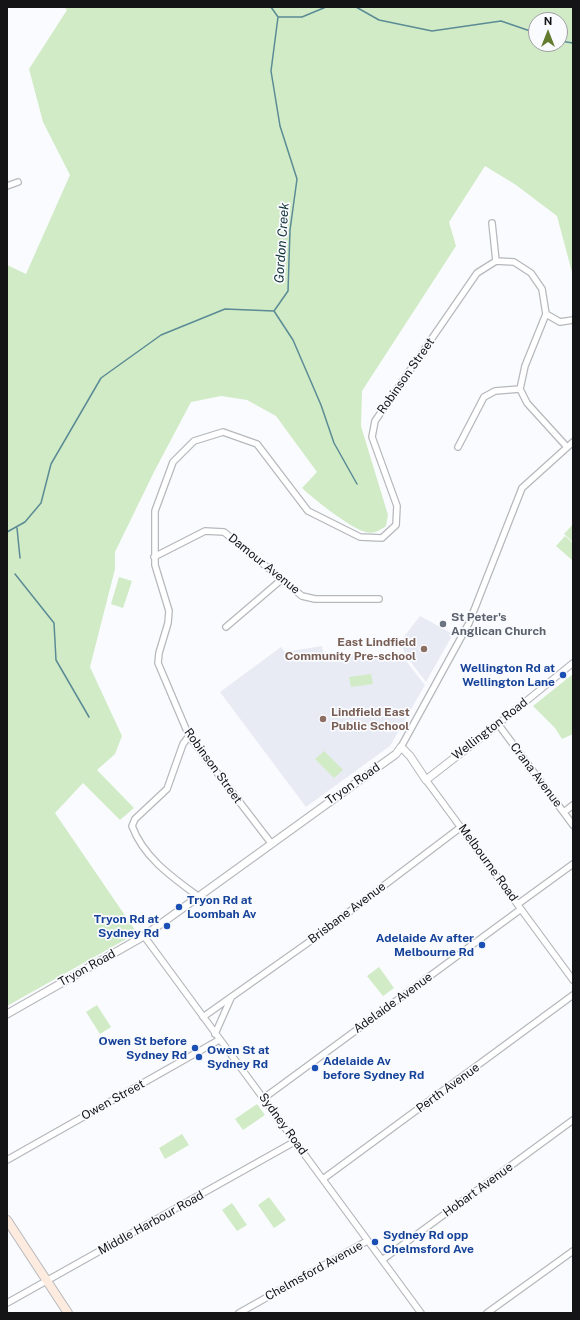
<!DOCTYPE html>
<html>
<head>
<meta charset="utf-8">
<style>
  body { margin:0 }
  #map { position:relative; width:580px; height:1320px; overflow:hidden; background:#fafbfe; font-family:"Public Sans",sans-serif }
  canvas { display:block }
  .frame { position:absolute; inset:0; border:8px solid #141416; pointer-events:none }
  .north { position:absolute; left:528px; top:12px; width:40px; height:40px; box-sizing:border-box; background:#fafbfe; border:1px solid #9e9fa1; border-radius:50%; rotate:0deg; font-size:11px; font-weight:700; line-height:16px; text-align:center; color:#141416 }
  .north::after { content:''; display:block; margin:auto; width:14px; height:18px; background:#627b2f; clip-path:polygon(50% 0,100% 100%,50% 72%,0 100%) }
</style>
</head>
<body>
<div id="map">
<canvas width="580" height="1320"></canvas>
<div class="frame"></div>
<div class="north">N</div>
</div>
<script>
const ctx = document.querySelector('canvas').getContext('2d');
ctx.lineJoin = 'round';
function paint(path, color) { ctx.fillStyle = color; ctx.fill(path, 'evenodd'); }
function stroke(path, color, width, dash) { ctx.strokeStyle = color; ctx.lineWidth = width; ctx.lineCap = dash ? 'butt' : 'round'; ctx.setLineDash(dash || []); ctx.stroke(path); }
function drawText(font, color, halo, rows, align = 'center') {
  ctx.font = font + ' "Public Sans",sans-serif'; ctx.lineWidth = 3.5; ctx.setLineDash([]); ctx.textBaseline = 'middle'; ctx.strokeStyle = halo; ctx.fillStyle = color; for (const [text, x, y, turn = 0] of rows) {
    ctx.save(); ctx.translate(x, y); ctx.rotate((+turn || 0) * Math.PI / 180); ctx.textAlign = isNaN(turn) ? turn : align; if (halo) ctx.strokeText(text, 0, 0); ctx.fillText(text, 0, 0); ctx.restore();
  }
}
paint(new Path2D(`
  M420 616 453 634 426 682 406 656 400 642Z
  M322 646 323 653 403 657 425 685 390 746 306 807 220 692 281 647 285 652Z`), '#e8ebf4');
paint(new Path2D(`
  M64 7H573V276L557 216 516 185 485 166 449 222 456 246 362 391 361 426 388 515 386 526C379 531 374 534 366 532 353 530 312 498 302 488L317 472 276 416 247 400 221 396 191 402 154 472 115 552V569L90 667 122 736 115 754 97 770 134 808 120 820 83 783 55 813 137 933 7 1006V265L26 274 70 175 43 122 29 69 67 10ZM536 20H560V44H536Z
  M573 524V542L564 534Z
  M565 536 573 543V561L556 546Z
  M119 577 132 581 123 608 111 604Z
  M371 674 373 684 351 687 349 677Z
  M573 674V734L562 739 555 728 533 706Z
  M324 751 343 770 334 778 315 759Z
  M379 967 394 988 383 996 367 976Z
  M97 1005 111 1027 100 1034 86 1012Z
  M257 1104 265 1115 243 1130 235 1119Z
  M182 1134 189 1145 165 1159 159 1148Z
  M269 1197 286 1220 274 1228 258 1205Z
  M232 1203 247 1225 237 1231 222 1210Z`), '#d1ebc6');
stroke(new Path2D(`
  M271 7 278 17
  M356 7 379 20 432 31 501 21 536 33
  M560 41 573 43
  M274 311 293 340 321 405 334 443 357 484
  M17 528 20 558
  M7 532 25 522 41 503 51 464 101 378 161 335 225 309 274 311 288 291 290 230 297 179 280 126 271 71 278 17H302L326 7
  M15 574 54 623 56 660 89 717`), '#5b8b95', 1.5);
const minor = new Path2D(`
  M7 186 18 182
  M492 223 496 261
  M546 314 560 322 573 320
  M458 447 484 397 495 391 520 389
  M154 557 205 531 224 532 302 596 315 599H379
  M226 627 281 580
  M573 663 498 724 573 825
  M189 736 183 744 167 789 135 819 132 826C144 858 172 877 199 897
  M401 747 469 623 522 488 573 442
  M426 780 573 980
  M564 812 573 805
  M271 843 189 736 158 663 159 653 168 623 169 611 155 565V511L173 462 194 441 223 432 257 444 308 511 360 537 382 538 396 525 397 506 372 437 375 421 477 273 496 261 514 262 531 273 542 289 546 314 525 366 520 389 527 403 567 447
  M518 904 573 864
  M144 936C236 1062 329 1187 421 1313
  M203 1017 316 937 461 827
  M215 1034 231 998
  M264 1098 521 909
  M7 1160 219 1040
  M323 1179 573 995
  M382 1260 573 1120
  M7 1303 294 1142
  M239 1313 367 1241
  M487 1313 573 1251`);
const tertiary = new Path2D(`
  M7 1014 144 936 396 754 401 747 410 756 426 780 498 724`);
const secondary = new Path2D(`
  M7 1220 68 1313`);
stroke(minor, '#b6b8bb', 8);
stroke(tertiary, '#b6b8bb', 9);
stroke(secondary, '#b6b8bb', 10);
stroke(minor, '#fff', 5.5);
stroke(tertiary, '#fff', 7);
stroke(secondary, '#feebe0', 8);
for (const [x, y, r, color] of [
  [443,624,4,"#6b7280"],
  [424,649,4,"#8d6e63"],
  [563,675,4,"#1a4fb4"],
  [323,719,4,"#8d6e63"],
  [179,907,4,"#1a4fb4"],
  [167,926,4,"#1a4fb4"],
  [482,945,4,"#1a4fb4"],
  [195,1048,4,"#1a4fb4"],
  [199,1057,4,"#1a4fb4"],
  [315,1068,4,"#1a4fb4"],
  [375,1242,4,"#1a4fb4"]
]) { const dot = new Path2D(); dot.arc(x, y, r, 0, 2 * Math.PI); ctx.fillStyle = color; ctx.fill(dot); stroke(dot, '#fafbfe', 1.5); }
drawText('12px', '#141416', '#fafbfe', [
  ["Robinson Street",406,376,-55],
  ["Damour Avenue",264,564,39],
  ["Wellington Road",490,729,-38],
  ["Robinson Street",213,766,54],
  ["Crana Avenue",536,775,53],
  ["Tryon Road",353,784,-35],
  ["Melbourne Road",488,863,54],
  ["Brisbane Avenue",347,913,-37],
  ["Tryon Road",87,968,-29],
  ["Adelaide Avenue",393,1003,-36],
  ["Perth Avenue",448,1088,-36],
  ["Owen Street",113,1100,-29],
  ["Sydney Road",283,1124,54],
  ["Hobart Avenue",478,1190,-36],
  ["Middle Harbour Road",151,1223,-29],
  ["Chelmsford Avenue",314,1271,-29]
]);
drawText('bold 12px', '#5b616d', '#fafbfe', [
  ["St Peter's",451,617],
  ["Anglican Church",451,631]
], 'left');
drawText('bold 12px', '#785e54', '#fafbfe', [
  ["East Lindfield",416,642],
  ["Community Pre-school",416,656],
  ["Lindfield East",331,712,"left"],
  ["Public School",331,726,"left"]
], 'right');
drawText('bold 12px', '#164399', '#fafbfe', [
  ["Wellington Rd at",555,668],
  ["Wellington Lane",555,682],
  ["Tryon Rd at",187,900,"left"],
  ["Loombah Av",187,914,"left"],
  ["Tryon Rd at",159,919],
  ["Sydney Rd",159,933],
  ["Adelaide Av after",474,938],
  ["Melbourne Rd",474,952],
  ["Owen St before",187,1041],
  ["Sydney Rd",187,1055],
  ["Owen St at",207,1050,"left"],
  ["Sydney Rd",207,1064,"left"],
  ["Adelaide Av",323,1061,"left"],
  ["before Sydney Rd",323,1075,"left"],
  ["Sydney Rd opp",383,1235,"left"],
  ["Chelmsford Ave",383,1249,"left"]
], 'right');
drawText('italic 13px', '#0f3138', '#fafbfe', [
  ["Gordon Creek",282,243,-86]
]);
</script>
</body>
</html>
